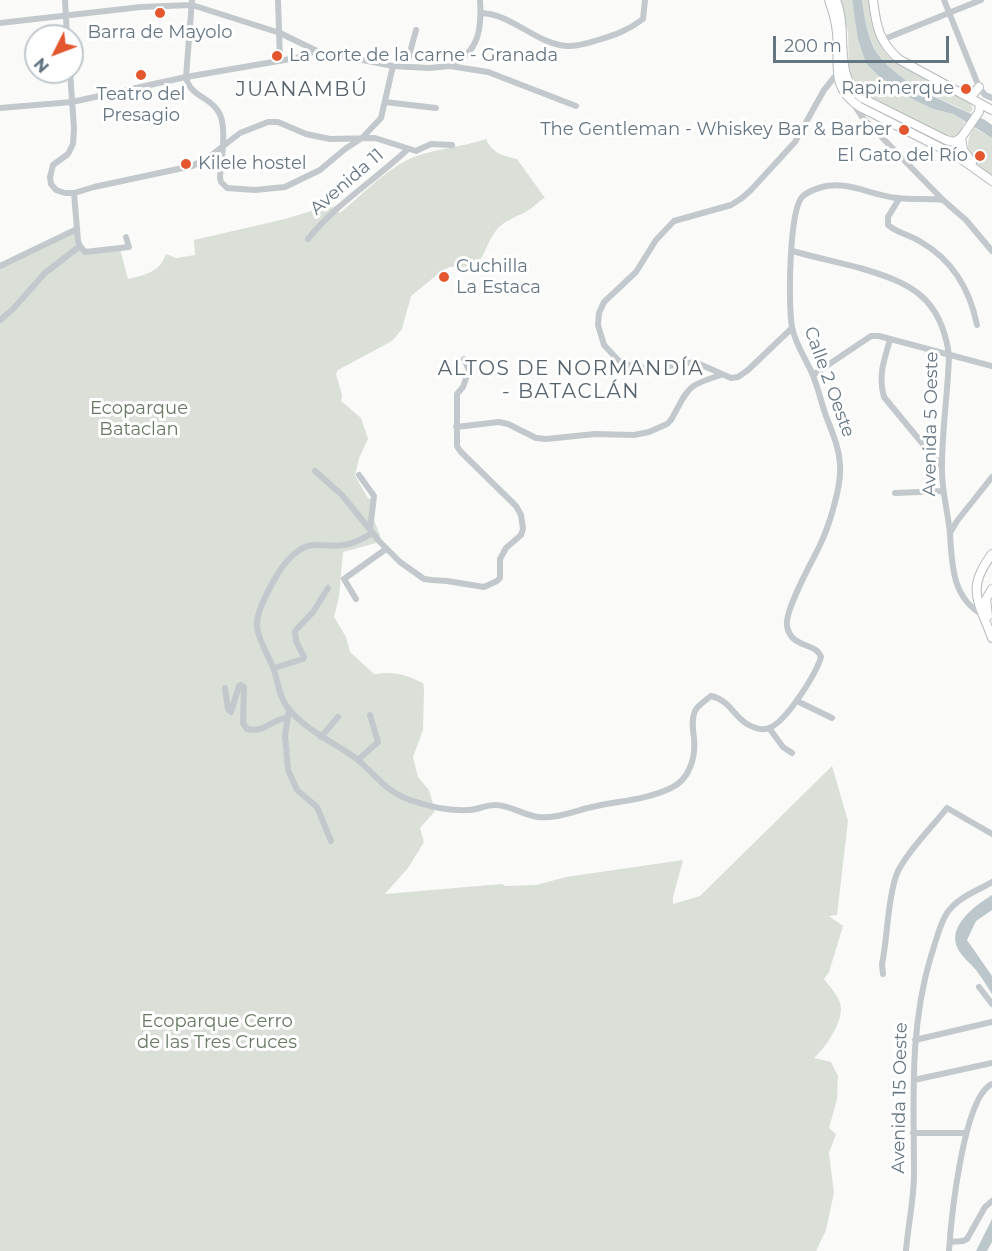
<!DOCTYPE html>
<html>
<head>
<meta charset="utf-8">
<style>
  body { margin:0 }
  #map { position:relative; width:992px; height:1251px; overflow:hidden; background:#fafaf8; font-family:Montserrat,sans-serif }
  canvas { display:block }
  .north { position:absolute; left:24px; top:24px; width:60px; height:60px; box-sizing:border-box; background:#fff; border:2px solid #c1c8cd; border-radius:50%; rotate:228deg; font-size:16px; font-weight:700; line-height:24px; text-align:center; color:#657683 }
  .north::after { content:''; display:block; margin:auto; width:21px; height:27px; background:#e4572e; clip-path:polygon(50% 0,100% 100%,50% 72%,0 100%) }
  .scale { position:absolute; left:773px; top:36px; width:176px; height:27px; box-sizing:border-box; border:3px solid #657683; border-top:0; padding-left:8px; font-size:18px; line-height:21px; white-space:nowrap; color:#657683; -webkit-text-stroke:4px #fff; paint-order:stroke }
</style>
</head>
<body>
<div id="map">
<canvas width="992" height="1251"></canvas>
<div class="north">N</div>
<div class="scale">200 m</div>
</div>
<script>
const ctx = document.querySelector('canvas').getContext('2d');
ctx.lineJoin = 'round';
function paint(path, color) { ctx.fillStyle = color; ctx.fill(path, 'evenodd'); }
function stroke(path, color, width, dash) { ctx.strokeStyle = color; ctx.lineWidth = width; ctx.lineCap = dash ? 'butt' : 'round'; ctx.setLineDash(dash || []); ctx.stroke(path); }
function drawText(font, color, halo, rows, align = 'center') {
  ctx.font = font + ' Montserrat,sans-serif'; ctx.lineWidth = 6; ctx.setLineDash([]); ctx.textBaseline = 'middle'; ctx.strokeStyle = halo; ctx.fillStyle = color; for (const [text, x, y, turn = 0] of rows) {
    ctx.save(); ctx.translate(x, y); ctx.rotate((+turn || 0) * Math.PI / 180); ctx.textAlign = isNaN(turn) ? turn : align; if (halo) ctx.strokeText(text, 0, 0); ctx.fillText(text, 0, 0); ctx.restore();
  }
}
paint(new Path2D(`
  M840 0H852L853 8 881 78 912 99 933 109 953 114 965 122 958 136 951 139 859 92 852 81 849 69 848 33Z
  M862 0H869C872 22 874 40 889 57L971 104 973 109 970 113C941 99 887 77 873 45 867 31 864 15 862 0Z
  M974 128 992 138V177C974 162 959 150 974 128Z
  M486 139C492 153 503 156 517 159L545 198C540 200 536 205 530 209 519 217 504 219 495 232 486 244 485 258 473 267H450L443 270 411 296 402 329 392 341 338 370 336 374 342 395 341 401 361 418 368 439 359 458 355 476 368 498 374 501 373 518 380 535 376 543 343 552 339 597 334 617 346 637 350 652 374 674C394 671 405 674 423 683L424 689 423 730 413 757 418 777 429 790 435 811 420 828 424 842 408 868 385 894 502 884 505 886 536 885 566 877 683 860 673 897V904L700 896 832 766 848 821 837 915 829 916 843 926 829 972 824 979C830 987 841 998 841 1009 841 1025 825 1048 814 1058L831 1062 838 1076 837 1099 829 1128 836 1134 829 1153 834 1193 826 1230 816 1251H0V266L77 229 80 246 85 252 120 249 128 279C145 275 160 272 166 254L176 258 195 255 194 240 285 219 321 208 334 207 340 213C363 194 387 168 414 157 438 148 463 147 486 139Z`), '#dadfd7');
paint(new Path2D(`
  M852 0H862C864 15 867 32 873 46 889 80 952 105 985 120L992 125V138L953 114 933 109 912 99 881 78 866 63 858 39Z
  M992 895V910L976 921 967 940 992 976V994C987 986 982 978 976 970 971 964 962 957 958 949 946 926 976 905 992 895Z
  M992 1219V1242L987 1251H976Z`), '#bbc7cb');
const major = new Path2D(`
  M829 0C833 11 836 22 837 33 840 63 829 87 860 107L957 156 992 181
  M836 0C849 31 832 76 862 98L946 140 954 142 961 138
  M873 0C876 25 879 43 900 60L992 110
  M970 98 979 87
  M972 162 963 150 961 138 979 112 980 104
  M992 554C965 590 979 601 992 638
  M988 616 986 599 992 589`);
stroke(major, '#b5babe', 10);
stroke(new Path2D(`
  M65 0 67 36
  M192 0 186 77C190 97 209 96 218 111 228 125 221 160 220 178L221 182 227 188 255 190 285 187 320 170 345 149 362 138 381 118 393 66
  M278 0 280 60
  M944 0 979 87 985 95 992 98
  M481 13C512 14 535 43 566 46 577 47 588 43 598 40 615 35 629 30 643 19L645 0
  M0 23 141 7 192 5 280 33 317 51
  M882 40 981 0
  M450 66C479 52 482 29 480 0
  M406 67 416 30
  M70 72 74 128 73 144 68 154 53 165 50 177 51 184 56 190 65 193H74L94 187 192 166 209 157 240 133 268 122H278L306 134 330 139 375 138 416 151 431 144 452 145
  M385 102 436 108
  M853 103 862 117 943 200 966 220 992 251
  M0 108 72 102 186 77 296 58 317 51 393 66 429 68 450 66 488 72 576 106
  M74 193 78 241 80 246 85 252 129 247 126 237
  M899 199 888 217V225C897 233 910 235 921 242 952 260 970 290 977 325
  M308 239C336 204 375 180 408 149
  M792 251C814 257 837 262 860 268 911 283 941 297 949 355 948 392 942 429 942 466 941 489 948 511 950 534 952 565 952 598 983 615
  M0 266 77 229
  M0 320 13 309 45 273 80 246
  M792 328 748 370 738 377 731 378 695 362 649 369 629 365 618 360 604 345 598 325 599 313 604 302 636 272 656 240 674 221 731 205 742 198 751 190 795 142 824 90 837 74
  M890 340C884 360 878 376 884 397L941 466
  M813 375 871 336H879L992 366
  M456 427 499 422 508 424 536 438 546 439 595 434 634 435 649 432 667 424 671 420C689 388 685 386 721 375
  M315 471 342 495 380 542 400 562 424 579 432 580 447 581 484 587 497 581 500 578V559L506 548 521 535 523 529 521 515 516 506 460 451 457 446V394L463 387 469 370 464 359
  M359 475 374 496 370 529
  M895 493 943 491
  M373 533C364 538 354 544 344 545 319 549 311 536 289 559 278 570 255 611 257 627 259 642 269 656 274 670 278 682 279 697 288 708 306 731 334 742 357 759 376 775 385 791 410 800 427 806 450 811 468 810 477 810 486 805 495 805 510 805 523 815 538 817 556 819 574 811 592 807 618 801 646 800 671 788 689 780 696 758 694 738 693 730 691 720 695 711 698 705 706 700 711 696 729 700 733 715 747 724 754 728 762 731 769 728 786 722 816 674 821 657 816 642 791 649 787 626 784 611 812 562 819 547 829 527 842 485 840 464 839 447 832 432 826 416 821 402 818 387 812 373 805 358 795 343 792 327 788 306 789 212 802 197 807 192 815 189 822 187 847 180 873 196 898 198 913 200 928 198 943 200
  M950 533 957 521 992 477
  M356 599 344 579 386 549
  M274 668 303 659 304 657 296 641 295 631 313 612 328 588
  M225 688 228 709 231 712 239 686 241 685 244 687 243 723 247 729C265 733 269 721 286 718
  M797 701 832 718
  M289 709 285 736 288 770 297 790 317 807 331 841
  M769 728 783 747 792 753
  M321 737 338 717
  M358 760 378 742 370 715
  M883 974 882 964C888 935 887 903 896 876 903 856 933 826 947 808L992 834
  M979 987 992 1004
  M915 1040 992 1022
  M914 1080 992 1063
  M913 1133H965
  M950 1242 963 1241 967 1239 985 1207 992 1201
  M906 1251C908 1225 914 1199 914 1174 914 1099 909 1029 931 956 936 942 939 925 947 913 958 897 977 891 992 882
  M949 1251C951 1220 963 1097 992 1084`), '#c3c8cc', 6);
stroke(major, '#fff', 8);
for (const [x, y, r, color] of [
  [160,13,6,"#e4572e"],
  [277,56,6,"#e4572e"],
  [141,75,6,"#e4572e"],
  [966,89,6,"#e4572e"],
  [904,130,6,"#e4572e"],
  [980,156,6,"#e4572e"],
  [186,164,6,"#e4572e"],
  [444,277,6,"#e4572e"]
]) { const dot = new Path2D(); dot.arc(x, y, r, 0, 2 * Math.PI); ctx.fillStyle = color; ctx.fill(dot); stroke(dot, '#fff', 2); }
drawText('18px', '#657683', '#fff', [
  ["Barra de Mayolo",160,33,"center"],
  ["La corte de la carne - Granada",289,56],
  ["Rapimerque",954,89,"right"],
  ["Teatro del",141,95,"center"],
  ["Presagio",141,116,"center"],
  ["The Gentleman - Whiskey Bar & Barber",892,130,"right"],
  ["El Gato del Río",968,156,"right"],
  ["Kilele hostel",198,164],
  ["Cuchilla",456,267],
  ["La Estaca",456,288]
], 'left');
drawText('18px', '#657683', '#fff', [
  ["Avenida 11",347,182,-41],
  ["Calle 2 Oeste",829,382,70],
  ["Avenida 5 Oeste",931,424,-89],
  ["Avenida 15 Oeste",900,1098,-89]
]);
drawText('18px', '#687a64', '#fff', [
  ["Ecoparque",139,409],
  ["Bataclan",139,430],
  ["Ecoparque Cerro",217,1022],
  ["de las Tres Cruces",217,1043]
]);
ctx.letterSpacing = '1.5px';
drawText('20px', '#57646e', '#fff', [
  ["JUANAMBÚ",302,90],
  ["ALTOS DE NORMANDÍA",571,369],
  ["- BATACLÁN",571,392]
]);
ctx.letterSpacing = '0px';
</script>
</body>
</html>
